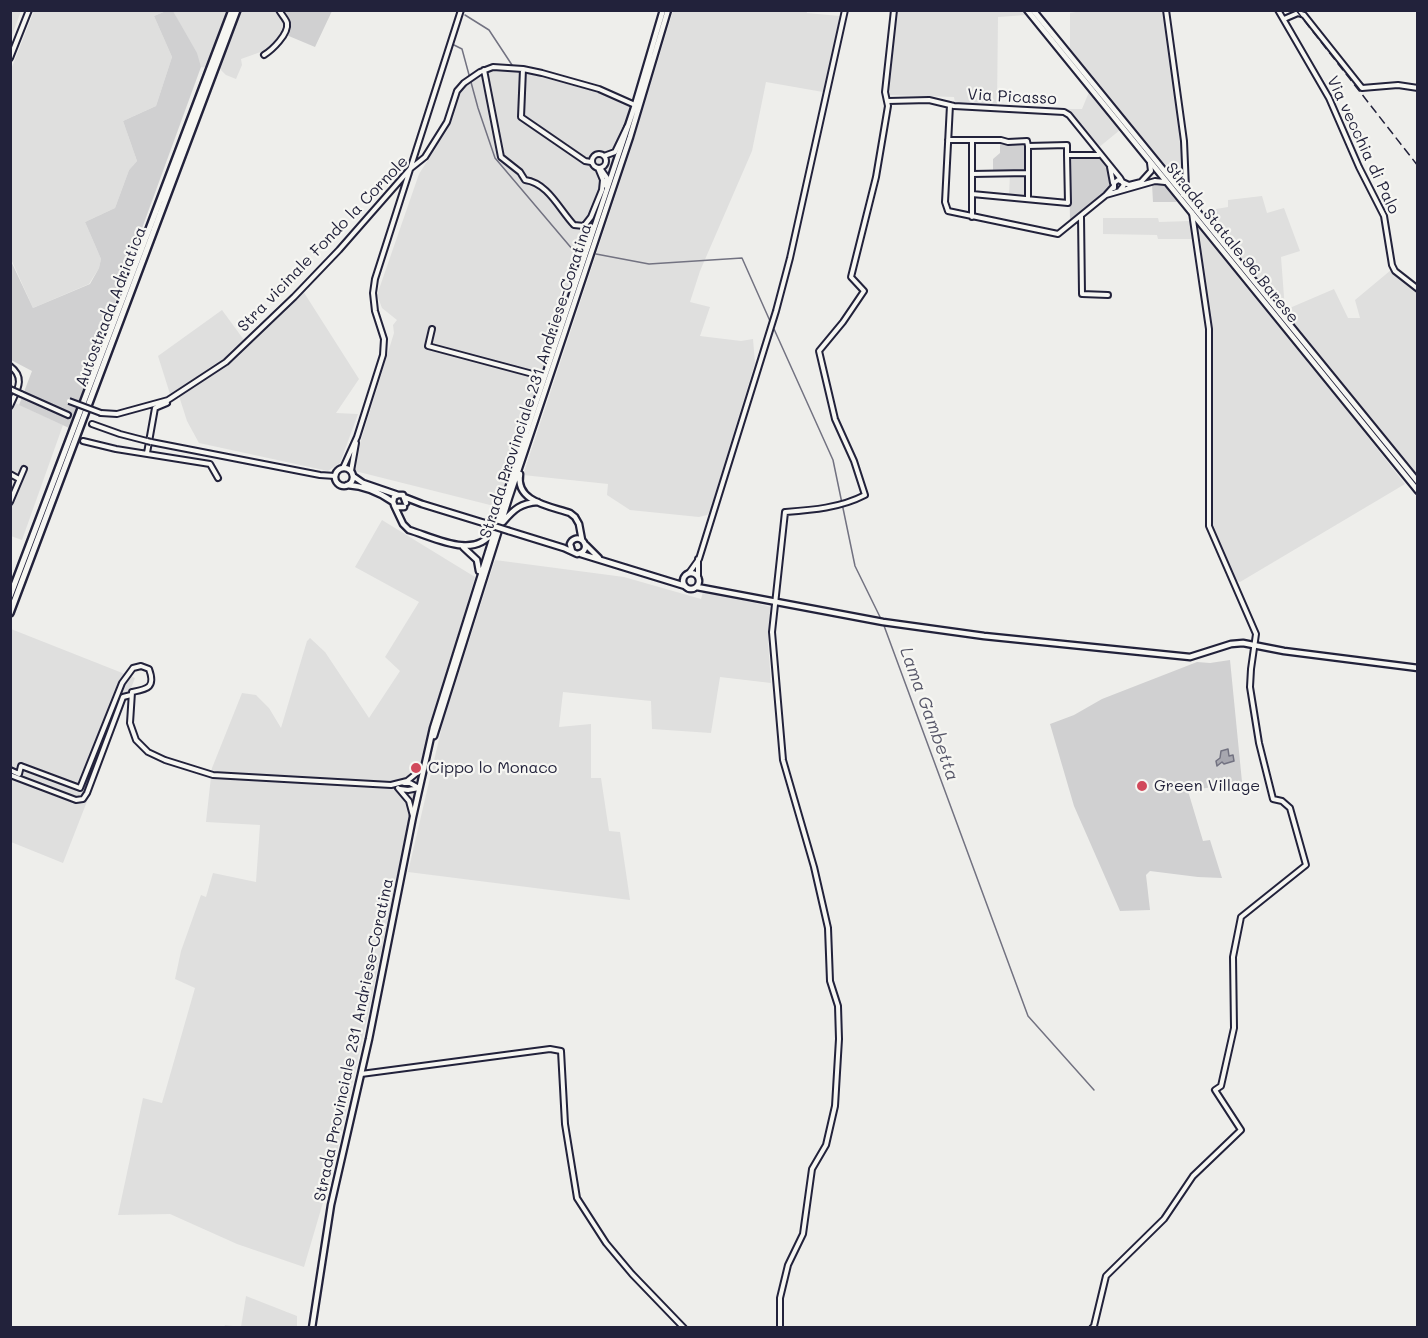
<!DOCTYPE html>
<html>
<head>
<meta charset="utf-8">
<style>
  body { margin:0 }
  #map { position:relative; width:1428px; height:1338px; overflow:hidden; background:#eeeeeb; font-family:Mali,sans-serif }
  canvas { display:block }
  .frame { position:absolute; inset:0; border:12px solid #22223b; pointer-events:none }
</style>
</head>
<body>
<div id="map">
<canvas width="1428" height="1338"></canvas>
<div class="frame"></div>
</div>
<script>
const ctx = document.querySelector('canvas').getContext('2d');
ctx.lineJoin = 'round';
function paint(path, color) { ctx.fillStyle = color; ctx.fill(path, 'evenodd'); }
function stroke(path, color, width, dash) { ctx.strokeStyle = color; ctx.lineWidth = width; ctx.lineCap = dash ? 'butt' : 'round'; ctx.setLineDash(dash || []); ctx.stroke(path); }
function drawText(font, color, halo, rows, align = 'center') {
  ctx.font = font + ' Mali,sans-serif'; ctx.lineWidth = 4.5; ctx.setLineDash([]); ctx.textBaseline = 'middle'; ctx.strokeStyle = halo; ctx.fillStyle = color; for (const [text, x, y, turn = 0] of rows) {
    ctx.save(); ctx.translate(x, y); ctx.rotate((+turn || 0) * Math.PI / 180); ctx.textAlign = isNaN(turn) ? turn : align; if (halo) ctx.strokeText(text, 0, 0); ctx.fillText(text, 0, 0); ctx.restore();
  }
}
paint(new Path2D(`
  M11 10 21 11 11 38 10 11Z
  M806 10 807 13 840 16 823 92 766 82 752 151 700 271 690 302 710 307 700 336 741 341 753 339 755 363 710 511 707 515 699 517 630 510 607 495 608 484 523 475 630 152 673 11Z
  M1022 10 1026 15 998 17 997 105 955 103 954 97 887 95 895 11Z
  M1088 10 1170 11 1187 196 1070 49V13Z
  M34 11H166L154 16 172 57 156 106 123 121 137 161 129 170 115 208 85 222 101 259 99 268 89 284 33 308 11 259 10 72Z
  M173 11H228L206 68 201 67Z
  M241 11H277L285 24 283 30 269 49 241 59 242 65 236 79 226 75 219 68Z
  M492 70 527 73 600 93 631 107 498 507 355 471 353 466 394 333 393 325 397 320 382 308 377 295 419 174 447 130 461 89 480 75Z
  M1089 92 1120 130 1098 148 1067 109H1082Z
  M1010 174H1027V197L1009 195Z
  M1262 196 1267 213 1284 208 1300 251 1281 257 1285 310 1334 289 1348 318H1360L1355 300 1391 270 1417 288V479L1206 231 1405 484 1240 582 1233 580 1209 526V329L1192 213 1228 207V200Z
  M1103 218H1158L1159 222 1190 221 1193 239H1158L1157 235 1103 234Z
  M303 291 359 379 336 413 358 414 340 463 328 471 199 443 187 421 179 396 225 366Z
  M222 310 244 340 236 348 233 349 224 360 170 394 158 356Z
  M11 401 63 425 22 540 11 536Z
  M382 520 475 577 420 765 368 1014 334 1165 304 1267 237 1244 170 1214 118 1215 143 1098 162 1103 195 988 175 979 181 951 201 895 206 897 213 873 256 882 260 825 206 822 212 768 242 693 256 695 269 708 281 728 307 641 310 638 325 652 369 718 400 671 385 657 419 602 355 567Z
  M495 560 624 577 701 599 703 592 720 594 771 607 768 642 771 683 720 677 711 733 652 729 651 701 563 692 559 727 591 724V778H601L609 831 620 832 630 900 408 872 443 722Z
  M11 629 135 678 63 863 11 842Z
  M246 1296 297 1316V1327H224L225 1325 241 1327Z`), '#dfdfde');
paint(new Path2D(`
  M166 11H173L197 53 201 67 69 428 19 405 32 371 11 360 10 259 33 308 90 284 99 268 101 259 85 222 115 208 129 170 137 161 123 121 156 106 172 57 154 16Z
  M279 11H332L315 47 284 34 287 26Z
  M1000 141 1025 144 1026 169 1019 171 993 172V159L1000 153Z
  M1099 155 1110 171V189L1070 221 1069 156Z
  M1158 183 1163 184 1177 202H1153L1152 184Z
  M1230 660 1242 782 1188 791 1203 841 1210 840 1222 878 1198 877 1150 871 1146 875 1150 910 1120 911 1074 806 1050 724 1074 715 1102 699 1197 662 1210 663Z`), '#d0d0d1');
const water = new Path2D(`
  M1228 749 1229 756 1233 755 1234 761 1224 764 1222 762 1217 766 1216 761 1220 758 1221 751Z`);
paint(water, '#a7a7af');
stroke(water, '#727281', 1.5);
stroke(new Path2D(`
  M456 10 457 11
  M465 15 489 30 512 65
  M454 45 462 49 478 108 495 158 573 250 582 252
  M596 254 649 264 742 258 770 321
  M774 329 833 460 855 566 881 619
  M883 623 1028 1016 1094 1090`), '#727281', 1.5);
const minor = new Path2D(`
  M1166 10 1184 141 1186 188 1183 195
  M1278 10 1329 98 1359 167 1384 216 1392 265 1395 271 1418 289
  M1284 19 1298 13 1304 15 1362 88 1398 85 1418 88
  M264 55C272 50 289 34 287 23 286 19 281 14 279 10
  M10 58 29 10
  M523 69 521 117 585 161 591 162
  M484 70 501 157 520 172 525 180C548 183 559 209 574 225L584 226 591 217 602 190 603 180 598 168
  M888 101 929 100 954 106 1064 112 1069 115 1120 178 1124 185 1120 190
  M950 105 945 202 948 211 1058 234 1106 195 1114 186
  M948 140H1001L1008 142 1027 141 1028 146 1067 145V155H1099
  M1028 146V199
  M592 161a7 7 0 1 1 14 0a7 7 0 1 1-14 0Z
  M604 156 615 152 627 127
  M1110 167 1113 183
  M600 168 607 178 606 186
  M972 174 1028 173
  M1114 188V183L1118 180 1129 185 1141 182 1151 171 1150 163
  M972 194 1068 203 1067 155
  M1106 195 1155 181 1165 182
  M1081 216 1082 294 1108 295
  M972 217V140
  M432 329 428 346 544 377
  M10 366C26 378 17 390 10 406
  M21 394 68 415
  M101 413 117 414 168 400 226 362 294 297 339 250 410 169 425 157 447 122 457 91 464 83 480 72 493 67 523 69 542 73 599 89 635 105
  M92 424 120 434 147 441
  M83 441 116 449 210 464 218 478
  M151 442 320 475 335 476
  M147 453 155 408 167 403
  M343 468 357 437 383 355 384 339 375 311 373 293 375 279 461 10
  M351 471 356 443
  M10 474 19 479
  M10 502 24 469
  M689 573 699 559 776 311 790 258 845 10
  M698 577V559
  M10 770 19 774 21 766 80 788 122 683 133 668 141 666 149 669C156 688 147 689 132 692L130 723 136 740 148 752 165 760 213 775 391 785 407 781 423 768
  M10 775 76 800 83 799 87 793 123 697 131 695
  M404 783H410L419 788
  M398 788 409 801 413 816
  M400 789 408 790 419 788
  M361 1074 550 1049 561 1051 565 1124 577 1198 606 1243 632 1274 684 1328
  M780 1328V1298L788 1265 803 1234 812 1169 826 1145 835 1106 839 1039 838 1006 830 981 828 928 814 867 783 760 772 632 785 512C812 510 840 508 865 495L854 461 835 419 819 351 843 322 864 291 851 277 876 177 888 106 885 92 894 10
  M1092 1328 1094 1326 1106 1276 1164 1219 1193 1176 1241 1130 1215 1090 1221 1086 1234 1028 1233 957 1241 917 1306 865 1290 808 1282 801 1273 799 1259 743 1250 687 1251 669 1256 634 1209 526V329L1192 213`);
const major = new Path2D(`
  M1027 10 1418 491
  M1033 10 1418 482
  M335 477a9 9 0 1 1 18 0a9 9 0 1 1-18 0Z
  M520 474C515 502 550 506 570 513L575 517 579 524 582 540
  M353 476 363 483 398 495
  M347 485C364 486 379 492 393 502
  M404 497 422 504 484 523
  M394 505 403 524 409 530C433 537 475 560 492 532
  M404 507H395L393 502 394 497 398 495H403L406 503
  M503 522C514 509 521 503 538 502
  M509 531 564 548 577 554C585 553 588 546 582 540
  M586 545 599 558
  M463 547 477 560 479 571
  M572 551 570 544C572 539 577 537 582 540
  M581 554 685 586
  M683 581a8 8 0 1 1 16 0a8 8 0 1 1-16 0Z
  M697 587 883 622 984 636 1190 657 1231 644 1243 643 1284 651 1418 668
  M434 736 509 498 630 137 668 10
  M312 1328 331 1205 369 1039 413 817 433 728 518 457 635 105 663 10`);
const highway = new Path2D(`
  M10 596 232 10
  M10 613 237 10`);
stroke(minor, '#22223b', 8);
stroke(major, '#22223b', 9);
stroke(highway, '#22223b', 10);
stroke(minor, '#f6f6f2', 4);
stroke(major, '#f6f6f2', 4.5);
stroke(highway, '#f6f6f2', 5);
stroke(new Path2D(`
  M1296 10 1418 166`), '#22223b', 1.5, [9, 4.5]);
const minorBridge = new Path2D(`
  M10 389 21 394
  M69 401 101 413
  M147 441 151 442`);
const majorBridge = new Path2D(`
  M484 523 509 531`);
stroke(minorBridge, '#22223b', 8, []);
stroke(majorBridge, '#22223b', 9, []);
stroke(minorBridge, '#f6f6f2', 4);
stroke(majorBridge, '#f6f6f2', 4.5);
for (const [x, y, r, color] of [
  [416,768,6,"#d1495b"],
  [1142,786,6,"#d1495b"]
]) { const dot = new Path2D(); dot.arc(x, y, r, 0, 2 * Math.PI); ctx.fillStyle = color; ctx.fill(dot); stroke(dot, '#f6f6f2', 2); }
drawText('16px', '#22223b', '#f6f6f2', [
  ["Via Picasso",1012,97,3],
  ["Via vecchia di Palo",1363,145,65],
  ["Strada Statale 96 Barese",1232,243,51],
  ["Stra vicinale Fondo la Cornole",323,244,-46],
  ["Autostrada Adriatica",111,307,-69],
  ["Strada Provinciale 231 Andriese-Coratina",536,381,-72],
  ["Strada Provinciale 231 Andriese-Coratina",354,1040,-78]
]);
drawText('16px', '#22223b', '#f6f6f2', [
  ["Cippo lo Monaco",428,768],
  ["Green Village",1154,786]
], 'left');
drawText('italic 18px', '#575769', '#f6f6f2', [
  ["Lama Gambetta",929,714,70]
]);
</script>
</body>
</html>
